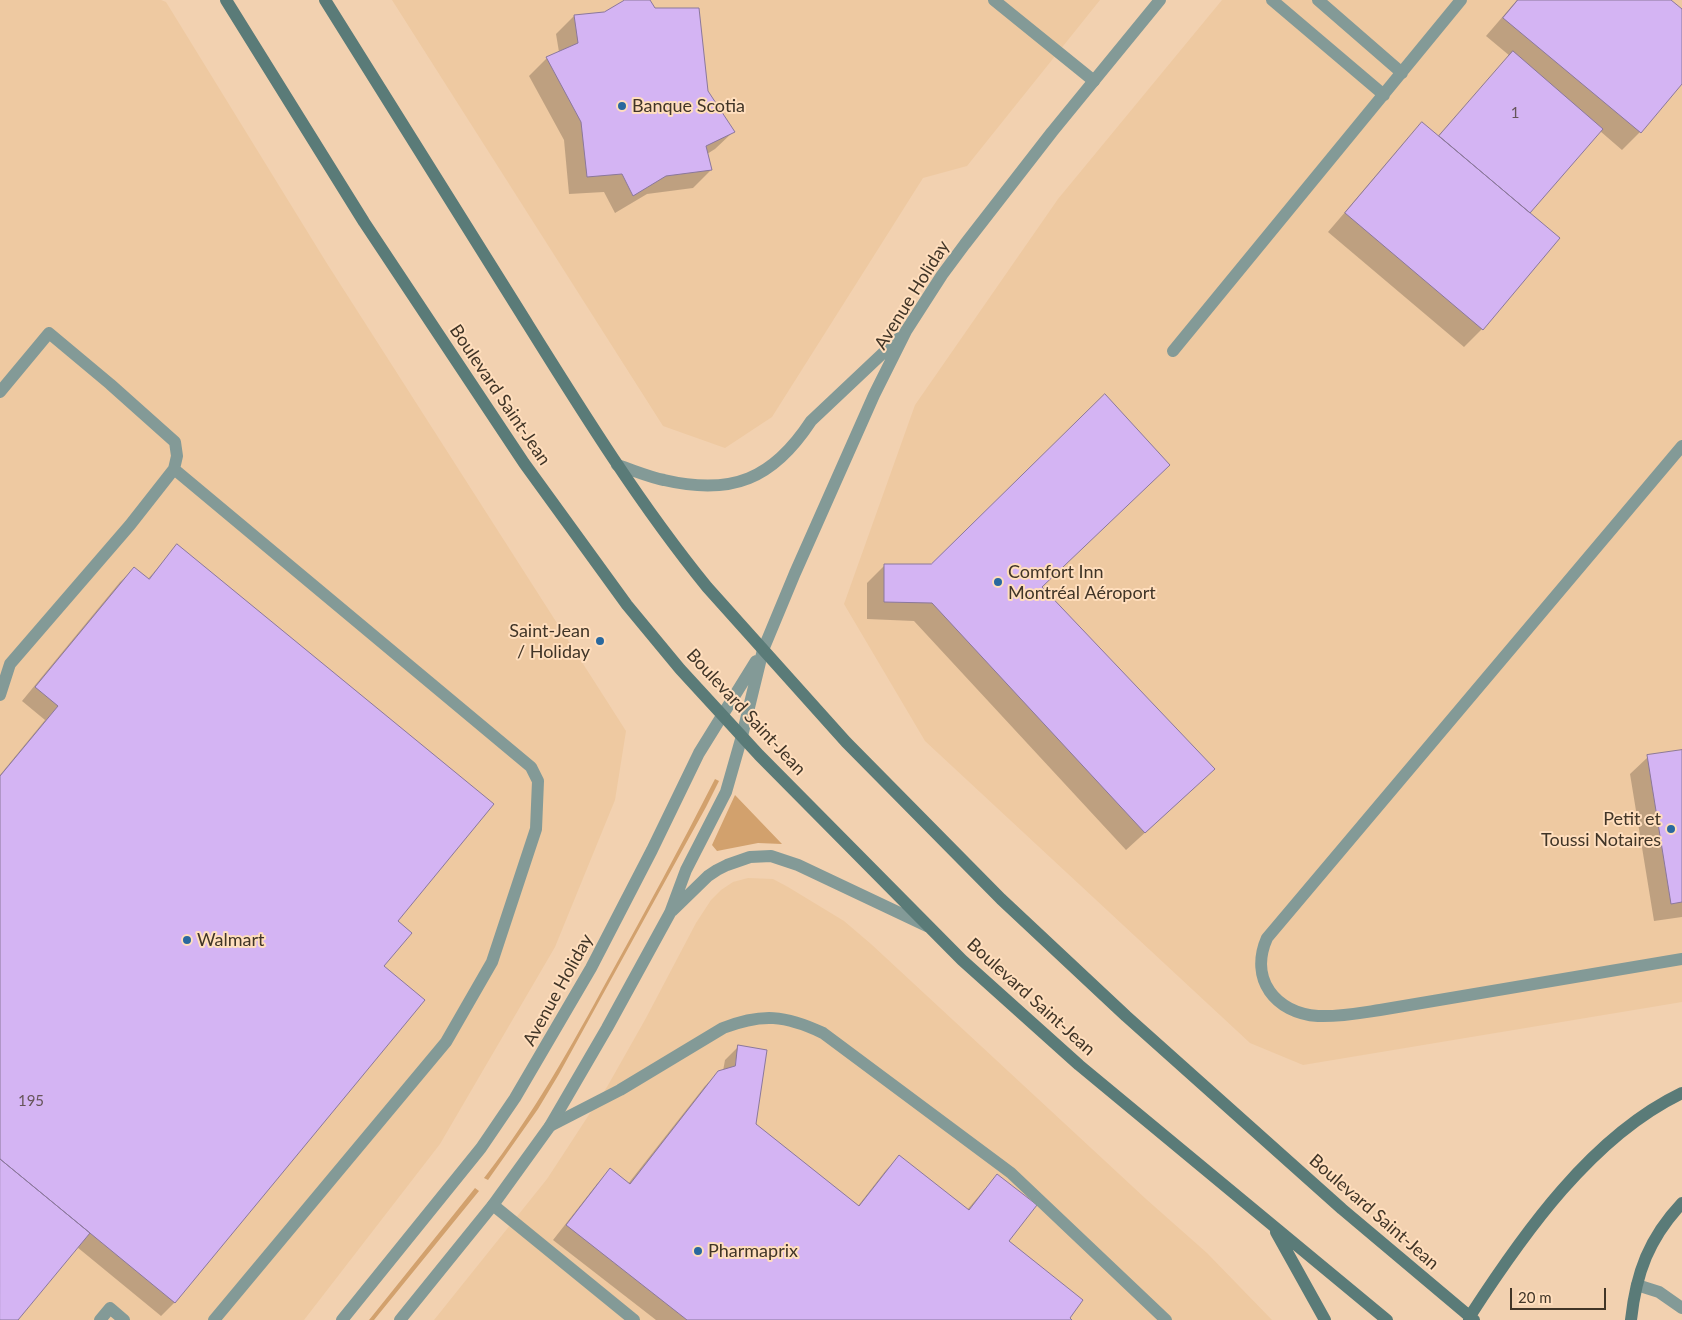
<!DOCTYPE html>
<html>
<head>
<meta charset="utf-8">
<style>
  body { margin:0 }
  #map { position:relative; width:1682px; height:1320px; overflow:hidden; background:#f2d1b0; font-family:Lato,sans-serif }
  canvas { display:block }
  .scale { position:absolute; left:1510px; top:1288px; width:96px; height:22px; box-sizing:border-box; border:2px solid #413527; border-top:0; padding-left:6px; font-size:15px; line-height:18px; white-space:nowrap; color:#413527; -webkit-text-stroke:4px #ffdebd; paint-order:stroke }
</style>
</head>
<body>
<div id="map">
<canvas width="1682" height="1320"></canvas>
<div class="scale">20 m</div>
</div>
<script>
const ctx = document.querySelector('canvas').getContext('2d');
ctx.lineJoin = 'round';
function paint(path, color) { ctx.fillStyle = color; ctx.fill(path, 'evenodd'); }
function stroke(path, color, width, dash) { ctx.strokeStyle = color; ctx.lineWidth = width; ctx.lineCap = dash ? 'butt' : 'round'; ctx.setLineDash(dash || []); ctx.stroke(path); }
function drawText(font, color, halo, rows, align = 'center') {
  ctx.font = font + ' Lato,sans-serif'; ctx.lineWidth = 4; ctx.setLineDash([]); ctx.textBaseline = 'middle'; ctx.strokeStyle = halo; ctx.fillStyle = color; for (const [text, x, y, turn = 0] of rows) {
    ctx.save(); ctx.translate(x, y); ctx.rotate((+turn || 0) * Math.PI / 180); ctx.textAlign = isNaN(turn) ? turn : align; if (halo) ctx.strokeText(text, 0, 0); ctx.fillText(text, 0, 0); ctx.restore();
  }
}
paint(new Path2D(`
  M0 0H161L166 2 326 262 626 731 615 800 555 947 440 1144 304 1320H0Z
  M392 0H1100L967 166 923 178 772 417 725 448 663 426Z
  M1222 0H1682V1002L1303 1065 1250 1043 925 741 844 604 915 405 1058 199Z
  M748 878 773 879 788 887 844 921 871 944 1146 1199 1207 1253 1272 1320H434L547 1179 566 1150 607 1087 646 1018 696 923 711 900 721 890 733 882Z`), '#eec9a1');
paint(new Path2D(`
  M715 779 719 781 706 807 559 1074 538 1109 488 1180 484 1178C533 1115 571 1047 609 977 645 912 681 846 715 779Z
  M735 795 782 844 758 843 717 851 712 845Z
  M475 1188 479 1191 374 1320H369Z`), '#d2a16d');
paint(new Path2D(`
  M628 0H648L733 132 715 149 707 154 711 170 693 188 647 194 615 213 604 192 569 194 564 140 529 76 547 58 559 52 556 34 574 16 604 13Z
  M1517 0H1669L1682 11V82L1640 132 1622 150 1600 131 1528 213 1482 329 1464 347 1328 232 1405 142 1423 124 1438 137 1510 56 1486 36Z
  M177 546 396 921 382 967 175 1302 161 1316 77 1247 16 1320H0V775L45 720 22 701 120 582 134 569 147 580Z
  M885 565H931L1041 587 1195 787 1126 850 914 621 867 619V583Z
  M1682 751V917L1654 921 1630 774 1648 757Z
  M738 1047 754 1124 858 1206 886 1170 899 1157 967 1210 984 1190 997 1176 1007 1242 1070 1320H656L553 1240 597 1184 610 1170 628 1184 705 1086 719 1072 723 1071 725 1060Z`), '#0003');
const building = new Path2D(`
  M625 0H650L655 8H699L708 91 735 132 706 146 712 170 666 176 633 196 622 174 587 177 581 122 546 57 578 43 574 15 604 12Z
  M1518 0H1671L1682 9V84L1641 133 1503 18Z
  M1513 51 1603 129 1530 213 1439 136Z
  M1422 122 1560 238 1483 330 1345 213Z
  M1105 394 1170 465 1042 587 1215 769 1145 833 932 603 884 602V564H931Z
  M177 544 494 804 398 921 412 933 384 966 425 1000 175 1303 0 1159V776L58 706 35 687 134 567 149 579Z
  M1682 750V902L1671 904 1647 755Z
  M738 1045 767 1050 756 1124 859 1206 899 1155 969 1210 997 1174 1037 1205 1009 1241 1083 1300 1070 1318 1072 1320H687L566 1225 610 1168 630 1184 718 1071 735 1066Z
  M0 1159 90 1233 18 1320H0Z`);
paint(building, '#d4b4f3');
stroke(building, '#8b789c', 1);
stroke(new Path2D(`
  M994 0 1094 81
  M1272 0 1384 95
  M1318 0 1402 73
  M1173 351 1461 0
  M0 392 49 333 110 384 175 442 177 456 174 469 130 525 10 664 0 695
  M1682 446 1267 938C1249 979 1275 1013 1318 1016 1339 1017 1360 1013 1380 1010L1682 959
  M174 469 531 767 538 781 536 829 492 962 446 1042 214 1320
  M550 1126 620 1090 723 1028C762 1013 785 1015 823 1033L1011 1173 1166 1320
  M493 1205 634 1320
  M1637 1285 1659 1292 1682 1308
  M100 1320 110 1308 124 1320`), '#839a97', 12);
stroke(new Path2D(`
  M617 465C633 470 649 477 664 480 732 496 773 479 811 421L899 338
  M672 911 708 876 717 870 727 865 750 857 771 856 798 865 927 926
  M342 1320 481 1148 515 1098 591 968 652 850 699 753 756 661
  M400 1320 493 1205 550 1126 607 1028 670 913 686 870 726 792 742 736 763 650 795 573 874 395 906 331 942 275 965 244 1052 132 1160 0`), '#839a97', 12);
stroke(new Path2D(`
  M226 0 364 222 524 463 627 605 680 669 759 755 962 960 1079 1065 1387 1320
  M325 0C391 105 456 210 522 315 580 408 638 502 707 587L846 742 1001 899 1126 1016 1342 1209 1474 1320
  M1276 1232 1325 1320
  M1469 1320 1470 1316C1523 1234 1592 1136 1682 1093
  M1631 1320C1636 1273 1649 1238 1682 1203`), '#5a7b78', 12);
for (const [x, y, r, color] of [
  [622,106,5,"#29689e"],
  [998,582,5,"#29689e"],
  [600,641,5,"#29689e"],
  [1671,829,5,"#29689e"],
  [187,940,5,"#29689e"],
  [698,1251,5,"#29689e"]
]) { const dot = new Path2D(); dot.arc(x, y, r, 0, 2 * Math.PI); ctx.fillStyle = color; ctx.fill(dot); stroke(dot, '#ffdebd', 2); }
drawText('15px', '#66555a', null, [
  ["1",1515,113],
  ["195",31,1101]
]);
drawText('18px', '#413527', '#ffdebd', [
  ["Banque Scotia",632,106],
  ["Comfort Inn",1008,572],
  ["Montréal Aéroport",1008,593],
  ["Saint-Jean",590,631,"right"],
  ["/ Holiday",590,652,"right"],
  ["Petit et",1661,819,"right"],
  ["Toussi Notaires",1661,840,"right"],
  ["Walmart",197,940],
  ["Pharmaprix",708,1251]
], 'left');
drawText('18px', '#413527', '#ffdebd', [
  ["Avenue Holiday",912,295,-58],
  ["Boulevard Saint-Jean",500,395,56],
  ["Boulevard Saint-Jean",746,712,47],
  ["Avenue Holiday",558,990,-61],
  ["Boulevard Saint-Jean",1031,997,42],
  ["Boulevard Saint-Jean",1374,1212,41]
]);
</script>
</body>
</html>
